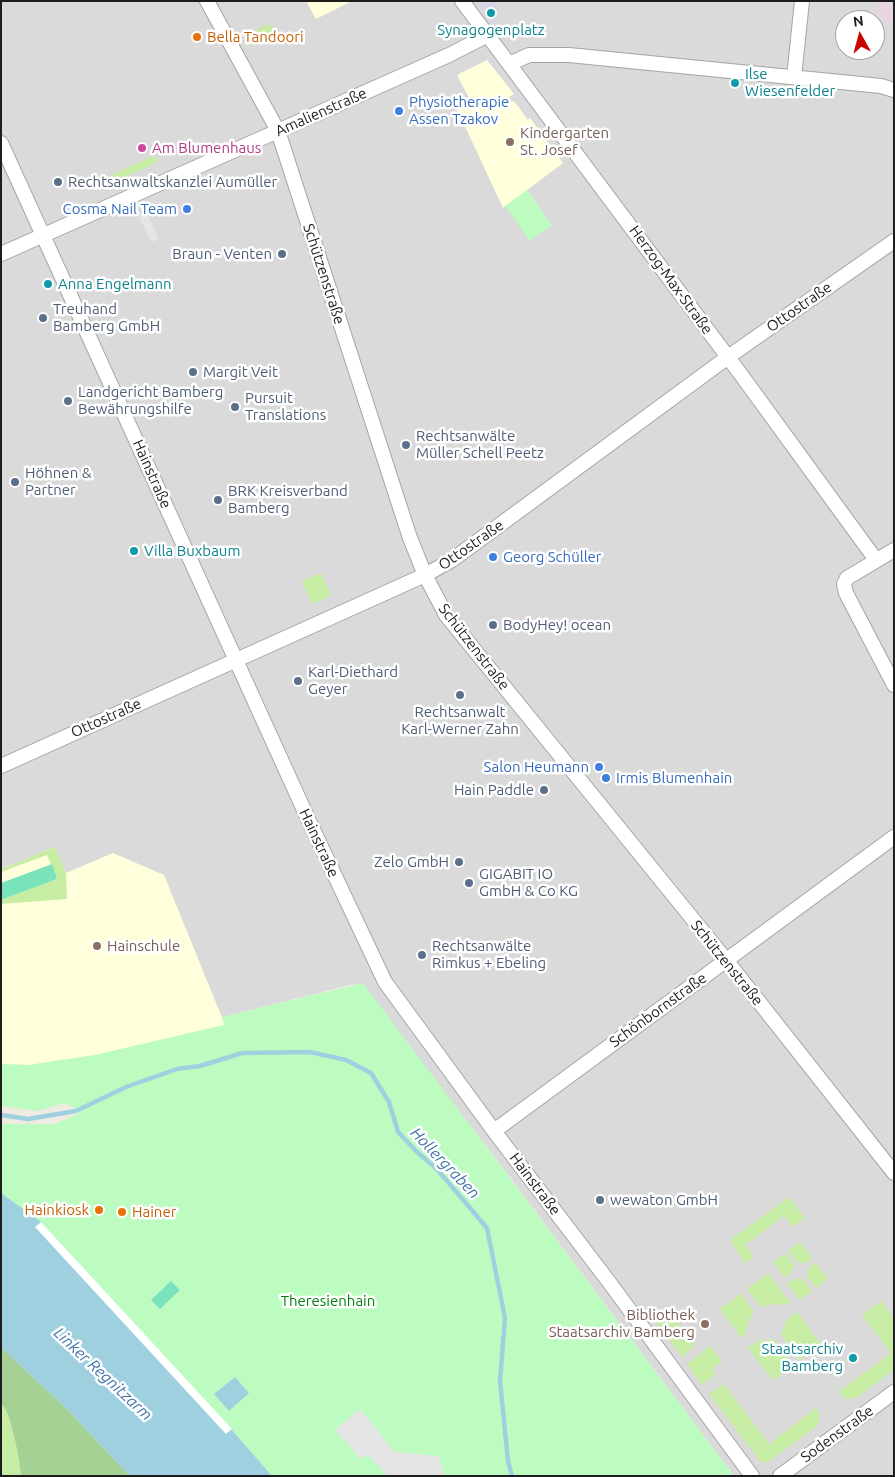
<!DOCTYPE html>
<html>
<head>
<meta charset="utf-8">
<style>
  body { margin:0 }
  #map { position:relative; width:895px; height:1477px; overflow:hidden; background:#efebe2; font-family:Ubuntu,sans-serif }
  canvas { display:block }
  .frame { position:absolute; inset:0; border:2px solid #1d1d1d; pointer-events:none }
  .north { position:absolute; left:835px; top:10px; width:50px; height:50px; box-sizing:border-box; background:#fff; border:1px solid #a5a5a5; border-radius:50%; rotate:353deg; font-size:14px; font-weight:700; line-height:20px; text-align:center; color:#1d1d1d }
  .north::after { content:''; display:block; margin:auto; width:18px; height:22px; background:#ca0200; clip-path:polygon(50% 0,100% 100%,50% 72%,0 100%) }
</style>
</head>
<body>
<div id="map">
<canvas width="895" height="1477"></canvas>
<div class="frame"></div>
<div class="north">N</div>
</div>
<script>
const ctx = document.querySelector('canvas').getContext('2d');
ctx.lineJoin = 'round';
function paint(path, color) { ctx.fillStyle = color; ctx.fill(path, 'evenodd'); }
function stroke(path, color, width, dash) { ctx.strokeStyle = color; ctx.lineWidth = width; ctx.lineCap = dash ? 'butt' : 'round'; ctx.setLineDash(dash || []); ctx.stroke(path); }
function drawText(font, color, halo, rows, align = 'center') {
  ctx.font = font + ' Ubuntu,sans-serif'; ctx.lineWidth = 5; ctx.setLineDash([]); ctx.textBaseline = 'middle'; ctx.strokeStyle = halo; ctx.fillStyle = color; for (const [text, x, y, turn = 0] of rows) {
    ctx.save(); ctx.translate(x, y); ctx.rotate((+turn || 0) * Math.PI / 180); ctx.textAlign = isNaN(turn) ? turn : align; if (halo) ctx.strokeText(text, 0, 0); ctx.fillText(text, 0, 0); ctx.restore();
  }
}
paint(new Path2D(`
  M1 1H894V1476H734L488 1148 354 984 222 1017 1 1064ZM845 20H875V50H845Z`), '#dbdada');
paint(new Path2D(`
  M878 1H894V24L877 20Z`), '#e9d4e4');
paint(new Path2D(`
  M306 1H352L316 19Z
  M487 60 514 94 509 97 512 102 514 101 528 120 530 118 563 163 503 208 456 107 470 100 457 75Z
  M55 847 66 873 113 853 164 875 225 1025 95 1055 29 1065 1 1064V869Z`), '#ffffdb');
paint(new Path2D(`
  M268 24 277 32 252 46 246 35Z
  M155 155 158 162 112 183 109 176Z
  M321 573 331 596 312 604 302 581Z
  M55 847 66 873 67 899 1 904V900L57 879 47 855 1 872V869Z
  M789 1197 805 1218 793 1227 784 1216 745 1245 754 1257 745 1263 730 1240Z
  M800 1242 812 1258 806 1263 797 1262 788 1251Z
  M785 1253 794 1265 791 1273 785 1278 773 1262Z
  M816 1263 828 1279 816 1288 807 1277 809 1268Z
  M768 1273 790 1302 786 1305 771 1304 761 1307 747 1289Z
  M794 1279H803L812 1291 800 1300 787 1284Z
  M741 1293 754 1312 749 1321 745 1335 741 1338 720 1309Z
  M881 1301 894 1318V1370L856 1398 847 1399 838 1392 891 1353 862 1315Z
  M666 1307 695 1346 682 1357 652 1317Z
  M797 1312 821 1344 800 1360 781 1335C782 1329 787 1326 786 1320Z
  M760 1339 764 1341 771 1339 775 1340 794 1365 773 1380 748 1348Z
  M710 1346 722 1362 712 1368 716 1374 702 1385 687 1364Z
  M724 1384 769 1444 816 1408C821 1414 820 1421 816 1427L768 1462H761L709 1394Z
  M1 1403C11 1412 20 1461 21 1476H1Z`), '#c7eda4');
paint(new Path2D(`
  M1 1347 65 1407 130 1476H21C20 1461 11 1412 1 1403Z`), '#a5d194');
paint(new Path2D(`
  M527 190 552 225 530 241 505 206Z
  M363 983 734 1476H272L232 1430 40 1222 1 1193V1123L9 1124H55L82 1112 64 1103 38 1111 1 1106V1064L29 1065 95 1055 224 1025 222 1017Z`), '#bcfcc1');
paint(new Path2D(`
  M52 864 57 879 1 900V883Z
  M171 1281 180 1290 160 1309 151 1300Z`), '#7be3bc');
paint(new Path2D(`
  M146 211 159 239 151 242 138 215Z
  M360 1409 395 1452 439 1456 445 1476H390L386 1474 368 1455 361 1459 335 1430Z`), '#e5e5e5');
paint(new Path2D(`
  M477 1H498L494 24Z`), '#d6d6e5');
paint(new Path2D(`
  M1 1193 41 1222 232 1430 272 1476H130L65 1407 1 1347Z
  M235 1377 249 1393 229 1411 214 1394Z`), '#9fd0e0');
paint(new Path2D(`
  M41 1222 232 1429 226 1434 35 1227Z`), '#fff');
stroke(new Path2D(`
  M1 1115 28 1119 76 1111 126 1087 177 1069 200 1066 242 1053 310 1052 346 1060 371 1073 389 1102 398 1132 417 1152 437 1169 487 1228 505 1318 500 1381 508 1461 512 1476`), '#9fd0e0', 4.5);
const street = new Path2D(`
  M207 1 278 131 410 538 425 575 446 615 726 960 894 1173
  M462 1 742 376 876 560
  M509 64 529 55H569L881 86 894 90
  M794 77 802 1
  M1 143 309 821 385 982 494 1131 609 1282 752 1476
  M1 254 449 55 488 35
  M894 550 847 578 844 584 846 593 894 685
  M1 766 425 575 452 560 728 357 894 241
  M494 1131 894 837
  M780 1476 894 1392`);
stroke(street, '#a4a4a4', 16);
stroke(street, '#fff', 14);
for (const [x, y, r, color] of [
  [491,13,5,"#0f9aa8"],
  [197,37,5,"#e8710a"],
  [735,83,5,"#0f9aa8"],
  [399,111,5,"#3f7fe0"],
  [510,142,5,"#8d6e63"],
  [142,148,5,"#d1479c"],
  [58,182,5,"#5c6f8a"],
  [187,209,5,"#3f7fe0"],
  [282,254,5,"#5c6f8a"],
  [48,284,5,"#0f9aa8"],
  [43,318,5,"#5c6f8a"],
  [193,372,5,"#5c6f8a"],
  [68,401,5,"#5c6f8a"],
  [235,407,5,"#5c6f8a"],
  [406,445,5,"#5c6f8a"],
  [15,482,5,"#5c6f8a"],
  [218,500,5,"#5c6f8a"],
  [134,551,5,"#0f9aa8"],
  [493,557,5,"#3f7fe0"],
  [493,625,5,"#5c6f8a"],
  [298,681,5,"#5c6f8a"],
  [460,695,5,"#5c6f8a"],
  [599,767,5,"#3f7fe0"],
  [606,778,5,"#3f7fe0"],
  [544,790,5,"#5c6f8a"],
  [459,862,5,"#5c6f8a"],
  [469,883,5,"#5c6f8a"],
  [97,946,5,"#8d6e63"],
  [422,955,5,"#5c6f8a"],
  [600,1200,5,"#5c6f8a"],
  [99,1210,5,"#e8710a"],
  [122,1212,5,"#e8710a"],
  [705,1324,5,"#8d6e63"],
  [853,1358,5,"#0f9aa8"]
]) { const dot = new Path2D(); dot.arc(x, y, r, 0, 2 * Math.PI); ctx.fillStyle = color; ctx.fill(dot); stroke(dot, '#fff', 2); }
drawText('15px', '#0d838f', '#fff', [
  ["Synagogenplatz",491,30,"center"],
  ["Ilse",745,74],
  ["Wiesenfelder",745,91],
  ["Anna Engelmann",58,284],
  ["Villa Buxbaum",144,551],
  ["Staatsarchiv",843,1349,"right"],
  ["Bamberg",843,1366,"right"]
], 'left');
drawText('15px', '#c56008', '#fff', [
  ["Bella Tandoori",207,37],
  ["Hainkiosk",89,1210,"right"],
  ["Hainer",132,1212]
], 'left');
drawText('15px', '#366cbe', '#fff', [
  ["Physiotherapie",409,102],
  ["Assen Tzakov",409,119],
  ["Cosma Nail Team",177,209,"right"],
  ["Georg Schüller",503,557],
  ["Salon Heumann",589,767,"right"],
  ["Irmis Blumenhain",616,778]
], 'left');
drawText('15px', '#1d1d1d', '#fff', [
  ["Amalienstraße",321,112,-24],
  ["Schützenstraße",324,274,72],
  ["Herzog-Max-Straße",671,280,54],
  ["Ottostraße",799,307,-35],
  ["Hainstraße",152,474,66],
  ["Ottostraße",471,545,-35],
  ["Schützenstraße",474,647,52],
  ["Ottostraße",106,718,-24],
  ["Hainstraße",319,843,65],
  ["Schützenstraße",727,963,51],
  ["Schönbornstraße",658,1010,-36],
  ["Hainstraße",535,1184,53],
  ["Sodenstraße",837,1434,-36]
]);
drawText('15px', '#785e54', '#fff', [
  ["Kindergarten",520,133],
  ["St. Josef",520,150],
  ["Hainschule",107,946],
  ["Bibliothek",695,1315,"right"],
  ["Staatsarchiv Bamberg",695,1332,"right"]
], 'left');
drawText('15px', '#b23c85', '#fff', [
  ["Am Blumenhaus",152,148]
], 'left');
drawText('15px', '#4e5e75', '#fff', [
  ["Rechtsanwaltskanzlei Aumüller",68,182],
  ["Braun - Venten",272,254,"right"],
  ["Treuhand",53,309],
  ["Bamberg GmbH",53,326],
  ["Margit Veit",203,372],
  ["Landgericht Bamberg",78,392],
  ["Bewährungshilfe",78,409],
  ["Pursuit",245,398],
  ["Translations",245,415],
  ["Rechtsanwälte",416,436],
  ["Müller Schell Peetz",416,453],
  ["Höhnen &",25,473],
  ["Partner",25,490],
  ["BRK Kreisverband",228,491],
  ["Bamberg",228,508],
  ["BodyHey! ocean",503,625],
  ["Karl-Diethard",308,672],
  ["Geyer",308,689],
  ["Rechtsanwalt",460,712,"center"],
  ["Karl-Werner Zahn",460,729,"center"],
  ["Hain Paddle",534,790,"right"],
  ["Zelo GmbH",449,862,"right"],
  ["GIGABIT IO",479,874],
  ["GmbH & Co KG",479,891],
  ["Rechtsanwälte",432,946],
  ["Rimkus + Ebeling",432,963],
  ["wewaton GmbH",610,1200]
], 'left');
drawText('15px', '#058111', '#fff', [
  ["Theresienhain",328,1301]
]);
drawText('italic 16px', '#4175aa', '#fff', [
  ["Hollergraben",445,1163,46],
  ["Linker Regnitzarm",103,1374,43]
]);
</script>
</body>
</html>
